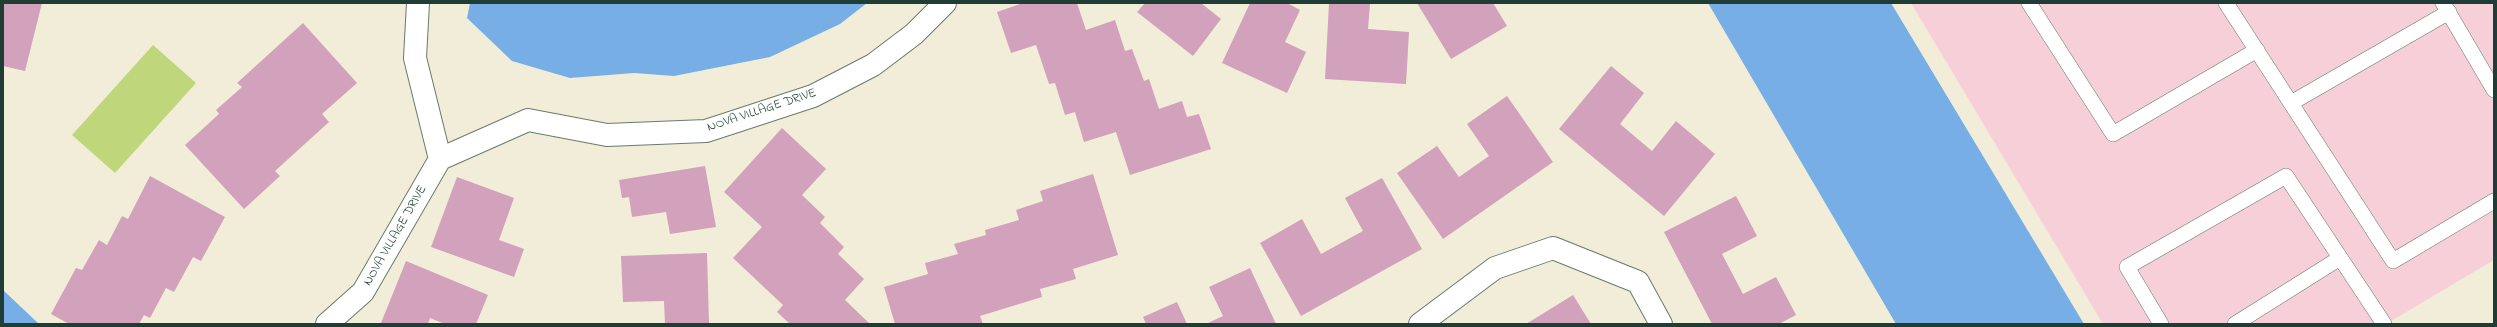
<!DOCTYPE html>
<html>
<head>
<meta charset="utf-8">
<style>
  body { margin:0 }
  #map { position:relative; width:2497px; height:327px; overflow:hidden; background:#f2edd8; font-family:"Indie Flower",sans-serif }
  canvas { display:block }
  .frame { position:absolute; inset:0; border:4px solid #1f3d34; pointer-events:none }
</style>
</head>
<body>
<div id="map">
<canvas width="2497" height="327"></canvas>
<div class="frame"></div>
</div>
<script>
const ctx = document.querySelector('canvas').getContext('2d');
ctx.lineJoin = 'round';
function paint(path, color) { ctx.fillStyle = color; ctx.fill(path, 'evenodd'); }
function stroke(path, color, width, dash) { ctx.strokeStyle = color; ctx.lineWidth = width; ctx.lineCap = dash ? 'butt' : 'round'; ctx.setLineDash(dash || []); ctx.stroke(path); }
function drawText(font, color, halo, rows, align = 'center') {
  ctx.font = font + ' "Indie Flower",sans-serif'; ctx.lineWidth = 3; ctx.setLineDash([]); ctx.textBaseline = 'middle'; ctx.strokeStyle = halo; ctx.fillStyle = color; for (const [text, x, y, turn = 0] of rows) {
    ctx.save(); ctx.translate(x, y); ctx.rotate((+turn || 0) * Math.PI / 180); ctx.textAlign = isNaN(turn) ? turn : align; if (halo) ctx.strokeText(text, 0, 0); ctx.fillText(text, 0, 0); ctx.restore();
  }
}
paint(new Path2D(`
  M1911 3H2494V260L2386 324H2103Z`), '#f6cfd8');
paint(new Path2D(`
  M153 45 196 83 115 173 72 135Z`), '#c0d67a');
paint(new Path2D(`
  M470 3H867L840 24 770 57 674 76 634 73 570 78 512 61 467 18Z
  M1708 3H1891L2084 324H1896Z
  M3 290 39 324H3Z`), '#76aee5');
paint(new Path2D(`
  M3 3H42L25 71 3 66Z
  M1023 3H1077L1086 30 1115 20 1125 51 1132 49 1144 81 1149 79 1159 109 1182 101 1187 117 1199 114 1211 149 1130 175 1116 132 1084 142 1075 112 1065 115 1055 83 1049 84 1036 45 1011 53 997 12Z
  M1145 3H1201L1221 19 1193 56 1137 12Z
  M1250 3H1287L1300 10 1285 42 1306 52 1287 93 1222 63Z
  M1329 3 1370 4 1368 29 1409 32 1406 84 1325 79Z
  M1417 3H1493L1507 26 1451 59Z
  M303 23 357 83 322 114 329 122 275 171 280 176 244 209 185 145 219 114 216 110 242 87 237 83Z
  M1611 66 1644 93 1620 124 1652 151 1676 121 1715 154 1664 216 1559 129Z
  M1507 96 1553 162 1443 239 1397 173 1437 146 1459 177 1489 156 1467 124Z
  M782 128 826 169 802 195 825 217 820 223 844 247 838 254 864 279 845 300 870 324H790L777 312 783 305 733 258 762 227 724 192Z
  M705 166 716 227 670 234 666 212 632 217 629 197 622 198 619 180Z
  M1093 174 1118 255 1073 269 1076 279 1040 289 1042 297 980 316 983 324H895L884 287 928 274 925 263 958 254 954 244 986 235 985 230 1019 220 1016 210 1043 201 1040 191Z
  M150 176 225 217 201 261 193 257 174 292 166 288 150 318 144 315 139 324H69L51 314 76 268 82 270 99 240 107 245 122 216 128 219Z
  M457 177 514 198 499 240 524 249 514 277 431 247Z
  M1382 178 1422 249 1301 316 1260 243 1302 219 1321 254 1363 231 1345 198Z
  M1736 196 1757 236 1722 254 1743 294 1776 277 1796 315 1779 324H1712L1664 232Z
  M707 253 709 323 665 324 664 301 623 302 621 256Z
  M406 261 488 295 476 324H445L430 318 428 324 381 323Z
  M1250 268 1276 324H1206L1223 316 1209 287Z
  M1573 295 1591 324H1526Z
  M1177 302 1187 324H1146L1143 317Z`), '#d2a1bb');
const service = new Path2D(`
  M2029 3 2113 134 2257 50
  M2226 3 2393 261 2494 201
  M2443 3 2494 90
  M2291 103 2449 12
  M2161 324 2127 267 2286 176 2384 324
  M2235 324 2340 258`);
const minor = new Path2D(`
  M418 3 415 58 440 159 528 120 607 135 706 131 813 96 873 65 914 34 945 3
  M327 324 363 292 440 159
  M1420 324 1495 268 1553 248 1638 282 1661 324`);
stroke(service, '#697b6d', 16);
stroke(minor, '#697b6d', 24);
stroke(service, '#fff', 15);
stroke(minor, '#fff', 22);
drawText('13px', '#1f3d34', '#fff', [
  ["NOVA VILLAGE DRIVE",762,111,-18],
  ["NOVA VILLAGE DRIVE",396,236,-60]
]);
</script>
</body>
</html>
